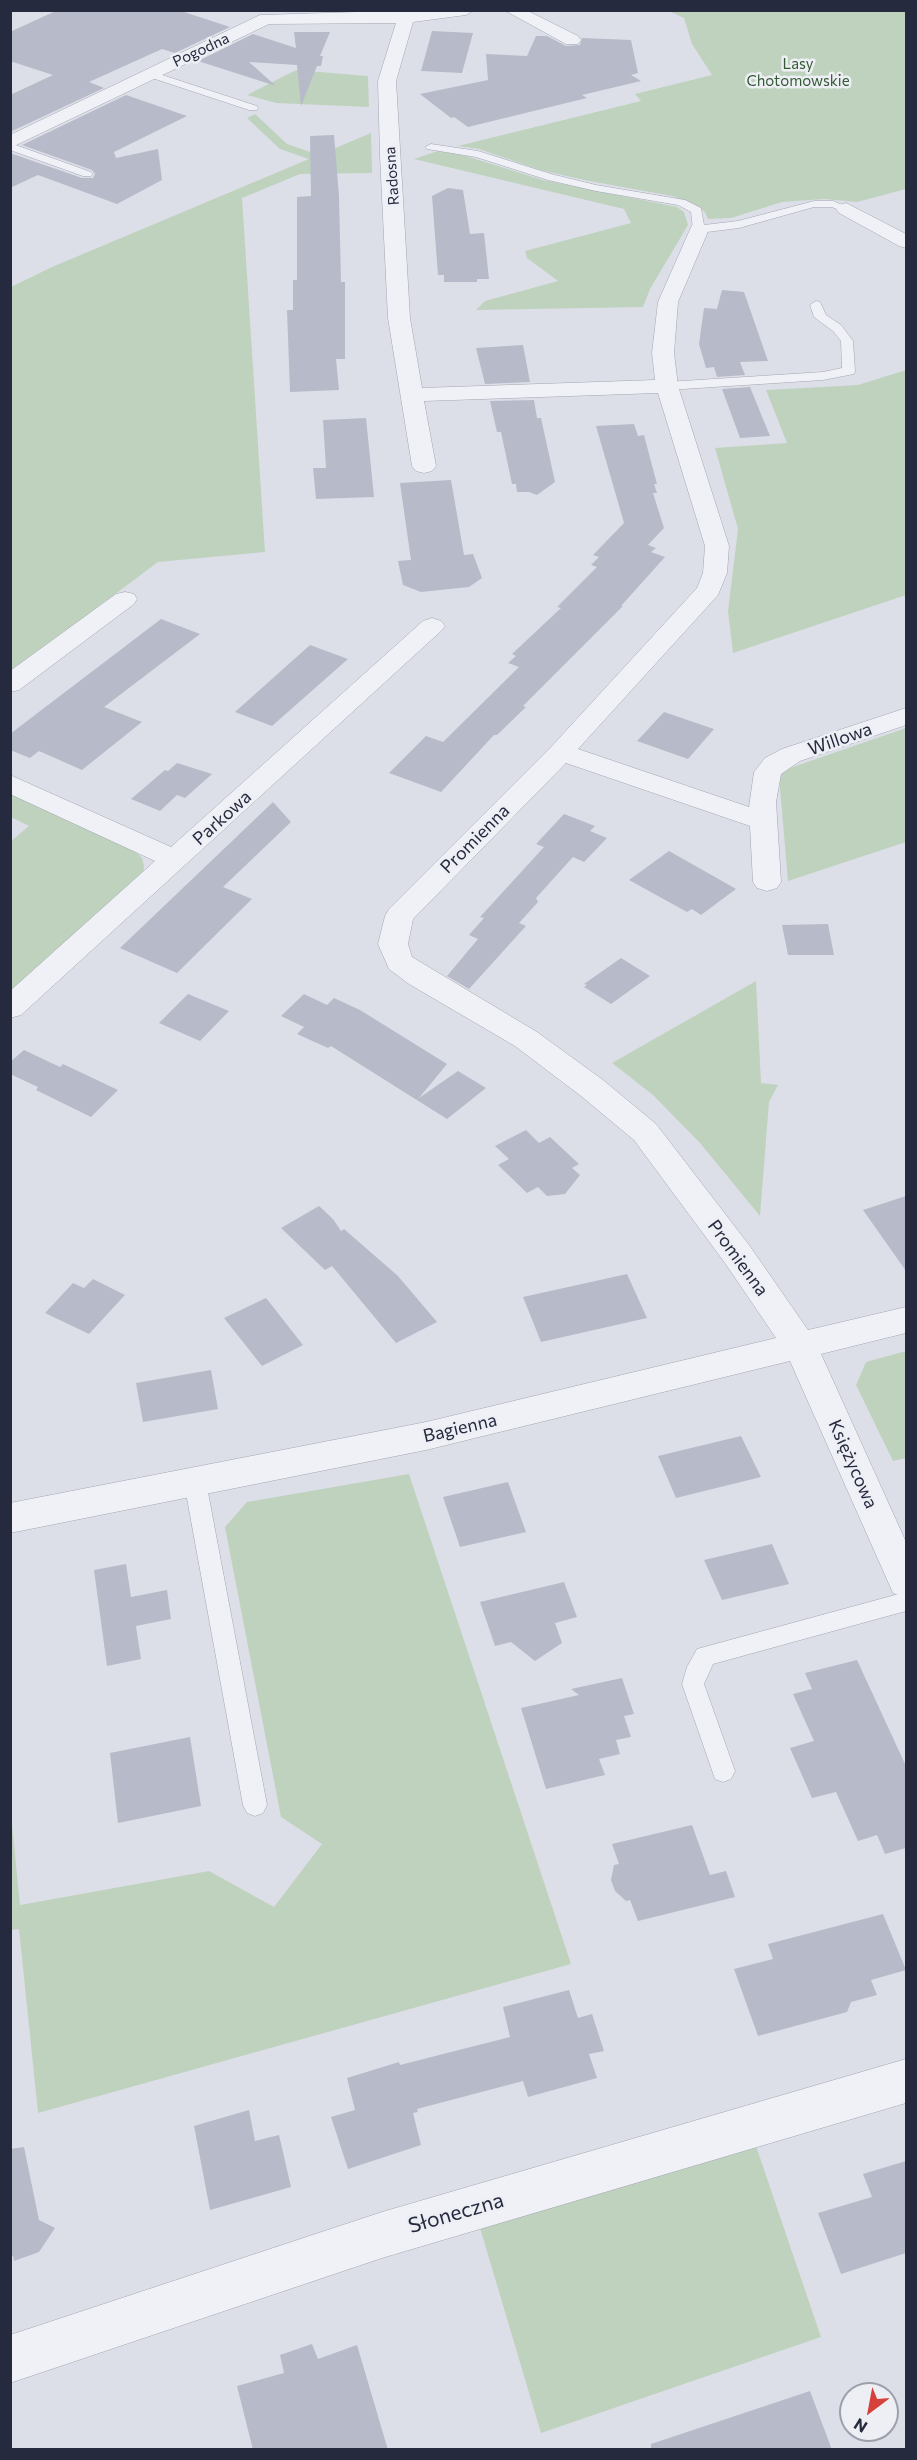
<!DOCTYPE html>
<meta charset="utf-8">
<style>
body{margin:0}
#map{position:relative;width:917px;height:2460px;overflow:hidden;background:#dddfe8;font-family:Commissioner,sans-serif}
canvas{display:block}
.frame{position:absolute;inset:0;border:12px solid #262a3f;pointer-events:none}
.north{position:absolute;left:839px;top:2382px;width:60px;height:60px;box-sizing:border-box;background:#edeff5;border:2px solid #9da0ac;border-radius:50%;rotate:212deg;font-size:16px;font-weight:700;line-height:24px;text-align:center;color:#262a3f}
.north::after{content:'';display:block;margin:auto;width:21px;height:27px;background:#d4423b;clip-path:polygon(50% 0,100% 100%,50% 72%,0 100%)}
</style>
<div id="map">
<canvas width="917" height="2460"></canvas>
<div class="frame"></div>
<div class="north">N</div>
</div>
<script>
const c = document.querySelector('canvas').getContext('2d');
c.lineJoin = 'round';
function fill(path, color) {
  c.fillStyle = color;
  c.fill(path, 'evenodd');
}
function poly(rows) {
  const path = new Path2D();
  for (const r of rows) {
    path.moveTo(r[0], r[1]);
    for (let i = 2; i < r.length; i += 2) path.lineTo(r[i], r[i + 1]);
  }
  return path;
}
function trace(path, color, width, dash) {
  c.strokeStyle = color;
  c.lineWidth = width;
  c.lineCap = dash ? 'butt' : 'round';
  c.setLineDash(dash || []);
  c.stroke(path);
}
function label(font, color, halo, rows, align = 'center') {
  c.font = font + ' Commissioner,sans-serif';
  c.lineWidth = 5;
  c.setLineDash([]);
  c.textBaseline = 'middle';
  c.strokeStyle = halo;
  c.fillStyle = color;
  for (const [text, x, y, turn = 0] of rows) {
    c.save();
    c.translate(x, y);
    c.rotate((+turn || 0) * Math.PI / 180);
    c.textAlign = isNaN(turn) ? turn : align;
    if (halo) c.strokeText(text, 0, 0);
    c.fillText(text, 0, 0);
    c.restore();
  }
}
fill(poly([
 [669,11,906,11,906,189,857,202,824,199,782,202,731,218,708,219,705,212,694,204,672,196,589,181,540,170,479,149,458,146,641,101,635,94,712,75,692,44,684,18],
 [296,70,368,76,369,107,276,103,247,95],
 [255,114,287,144,319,155,371,133,372,173,300,174,242,198,265,552,158,562,11,672,11,287,52,267,309,159,280,149,247,118],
 [438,151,466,156,543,180,677,207,684,212,688,225,650,289,643,307,476,310,485,301,558,281,527,258,525,251,631,223,624,209,414,159],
 [906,370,906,595,733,653,728,611,738,529,715,448,787,443,766,390,858,385],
 [906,728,906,842,788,881,779,777,787,769],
 [11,792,136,852,142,858,144,866,143,877,11,991,11,841,29,826,11,817],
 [756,981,761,1083,778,1085,769,1102,760,1216,700,1143,653,1095,612,1063],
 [906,1351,906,1458,893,1461,856,1385,866,1362],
 [409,1474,571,1964,38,2113,19,1929,11,1930,11,1814,20,1905,209,1871,274,1907,322,1844,281,1817,225,1527,247,1502],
 [756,2146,821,2337,541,2433,480,2228]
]), '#bfd2be');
fill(poly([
 [58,10,178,10,230,27,175,53,162,49,89,82,104,88,10,132,10,95,53,75,10,61,12,31],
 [432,31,473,33,462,73,421,71],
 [294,32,330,32,320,56,323,56,321,66,317,66,301,106,297,65,249,62,276,86,198,61,253,34,296,48],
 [536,36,547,36,566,46,580,45,582,38,631,40,638,73,631,75,641,81,582,95,587,98,468,127,454,117,451,118,420,94,488,80,486,54,527,56],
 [126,95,187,116,114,152,116,158,158,149,162,180,117,204,38,175,10,188,10,153,82,178,93,178,95,174,92,170,22,145],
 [334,135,339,196,341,282,345,282,345,359,336,359,339,390,290,392,287,310,293,310,293,280,297,280,297,197,311,196,310,136],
 [448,188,463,190,470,234,484,233,489,279,477,279,477,282,444,282,444,275,438,275,432,196],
 [722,290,744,292,768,361,740,362,745,375,717,377,714,367,706,368,699,344,704,308,717,309],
 [523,345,530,382,485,384,476,348],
 [750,387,770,436,740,438,722,389],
 [534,400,537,418,541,418,555,482,537,495,529,492,517,492,516,484,512,484,501,432,497,432,490,401],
 [366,418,374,497,316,499,313,468,326,468,323,420],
 [634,424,638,436,644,435,657,484,654,484,657,493,653,493,664,528,648,545,656,548,651,552,665,557,621,606,623,606,523,706,526,707,497,735,494,735,441,792,389,773,426,736,443,742,519,667,508,663,516,656,512,654,561,608,557,607,597,567,591,565,599,557,593,555,624,523,596,426],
 [451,480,464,555,473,554,482,578,469,587,421,592,403,585,398,561,411,560,400,483],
 [161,619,200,634,104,707,142,722,82,770,39,751,30,758,10,750,10,734],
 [310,645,348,659,272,726,235,712],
 [664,712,714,729,688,759,637,741],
 [177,763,212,774,185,798,177,795,160,811,131,799,165,770,168,771],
 [273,802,291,822,223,887,252,899,177,973,120,948],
 [564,814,595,826,590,831,607,838,584,862,573,857,536,898,538,902,519,923,526,926,469,989,447,976,478,939,469,935,484,918,480,917,544,847,536,844],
 [669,851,715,877,736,889,701,915,692,909,687,912,629,880],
 [828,924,834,955,788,955,782,925],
 [621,958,650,976,611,1004,584,987,587,985,584,984],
 [188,994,229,1011,200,1041,159,1023],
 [304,994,327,1005,334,998,360,1010,447,1064,419,1098,458,1071,486,1088,447,1119,331,1046,328,1048,297,1034,304,1027,281,1016],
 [24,1050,60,1067,63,1064,118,1090,91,1117,36,1090,38,1087,10,1074,10,1062],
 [526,1130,539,1143,550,1137,579,1164,572,1168,580,1175,565,1194,547,1196,538,1187,527,1193,498,1165,509,1159,495,1146],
 [906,1196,906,1271,863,1210],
 [319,1206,333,1219,341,1231,344,1229,398,1276,437,1322,396,1343,332,1266,325,1270,281,1228],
 [627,1274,647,1318,541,1342,523,1297],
 [93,1279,125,1295,89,1334,45,1313,73,1283,84,1288],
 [266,1298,303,1345,262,1366,224,1318],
 [211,1370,218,1409,143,1422,136,1383],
 [741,1436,761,1477,676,1498,658,1456],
 [508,1482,526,1532,460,1547,443,1497],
 [772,1544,789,1584,722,1600,704,1560],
 [126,1564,131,1597,167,1590,171,1619,136,1626,141,1659,107,1666,94,1570],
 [564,1582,577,1617,555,1623,562,1643,535,1661,511,1642,495,1646,480,1602],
 [857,1660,906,1766,906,1848,885,1854,877,1835,858,1841,836,1792,812,1798,790,1748,814,1741,793,1694,812,1689,805,1673],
 [622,1678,634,1714,624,1716,631,1737,616,1740,620,1754,599,1759,605,1775,546,1789,521,1708,579,1695,571,1689],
 [190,1737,201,1806,118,1823,110,1753],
 [692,1825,710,1875,726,1871,735,1897,638,1921,630,1900,626,1901,615,1891,611,1880,614,1865,619,1864,612,1844],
 [883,1914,906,1970,871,1980,877,1995,851,2002,847,2012,758,2036,734,1969,773,1959,768,1944],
 [569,1990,578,2018,592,2014,604,2051,589,2054,597,2078,528,2097,523,2081,417,2109,418,2112,413,2113,421,2145,348,2169,331,2117,355,2110,347,2078,399,2062,400,2065,510,2037,503,2007],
 [249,2110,255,2141,279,2135,291,2187,210,2210,194,2126],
 [24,2147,39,2220,55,2228,39,2252,14,2261,13,2256,10,2257,10,2149],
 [906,2161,906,2253,841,2274,818,2213,872,2197,863,2174],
 [312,2344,318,2359,357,2345,388,2450,253,2450,237,2386,284,2373,280,2355],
 [810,2391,832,2450,651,2450,651,2444]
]), '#b7bac8');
const service = poly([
 [150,71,257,106,258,108,257,110,249,110,146,76,145,74,150,71],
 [10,143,91,172,93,174,91,176,83,176,10,150,10,143],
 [431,144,478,151,551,174,596,185,685,200,701,208,704,225,738,221,814,201,833,201,852,209,846,213,832,207,814,207,739,228,699,233,693,229,691,212,678,205,596,191,548,180,476,157,427,149,425,147,431,144],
 [816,301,820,302,826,315,841,325,853,341,855,371,854,374,823,380,667,390,660,386,667,382,823,372,842,368,841,341,833,331,814,317,810,305,816,301],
 [195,1473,203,1476,206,1482,267,1805,263,1813,255,1816,247,1813,243,1805,184,1482,187,1476,195,1473],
 [906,1592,906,1611,713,1664,704,1684,735,1771,731,1779,723,1782,715,1779,682,1684,687,1667,697,1649,906,1592]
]);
const minor = poly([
 [423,10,474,10,466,15,413,22,396,81,410,318,422,388,655,380,652,353,658,302,692,225,699,223,706,225,709,229,678,302,674,353,678,386,729,546,727,573,718,595,578,749,749,807,754,772,765,758,782,749,906,708,906,725,800,761,781,774,776,802,781,882,777,888,767,891,757,888,753,882,750,826,566,763,413,919,408,944,412,957,537,1032,603,1080,656,1124,749,1245,808,1330,906,1307,906,1333,821,1354,906,1542,906,1598,893,1593,790,1361,426,1450,10,1533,10,1503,426,1422,776,1338,725,1263,634,1140,581,1096,515,1046,409,984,389,969,378,944,385,916,389,909,552,746,697,588,703,573,705,546,658,393,424,401,436,466,432,471,424,473,416,471,412,466,388,318,380,156,378,81,396,23,269,24,10,148,10,135,260,15,423,10],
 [504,10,526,10,578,36,581,40,578,44,566,44,504,10],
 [846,203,906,234,906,248,899,246,839,213,836,209,839,205,846,203],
 [125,592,134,594,137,599,134,604,19,690,10,692,10,671,116,594,125,592],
 [432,618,441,621,445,626,441,631,21,1015,10,1018,10,991,155,861,10,794,10,775,171,847,423,621,432,618],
 [906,2059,906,2103,382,2258,10,2383,10,2335,382,2212,906,2059]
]);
trace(service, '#a2a5b2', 1);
trace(minor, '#a2a5b2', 1);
fill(service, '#f0f1f6');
fill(minor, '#f0f1f6');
label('15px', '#262a3f', '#edeff5', [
 ["Pogodna",201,50,-25],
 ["Radosna",392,176,-94]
]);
label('15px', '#335b33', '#edeff5', [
 ["Lasy",798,64],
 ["Chotomowskie",798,81]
]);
label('18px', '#262a3f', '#edeff5', [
 ["Willowa",840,739,-19],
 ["Parkowa",222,818,-42],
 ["Promienna",475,839,-45],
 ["Promienna",738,1258,54],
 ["Bagienna",460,1428,-13],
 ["Księżycowa",853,1464,66]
]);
label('21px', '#262a3f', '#edeff5', [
 ["Słoneczna",456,2213,-16]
]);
</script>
